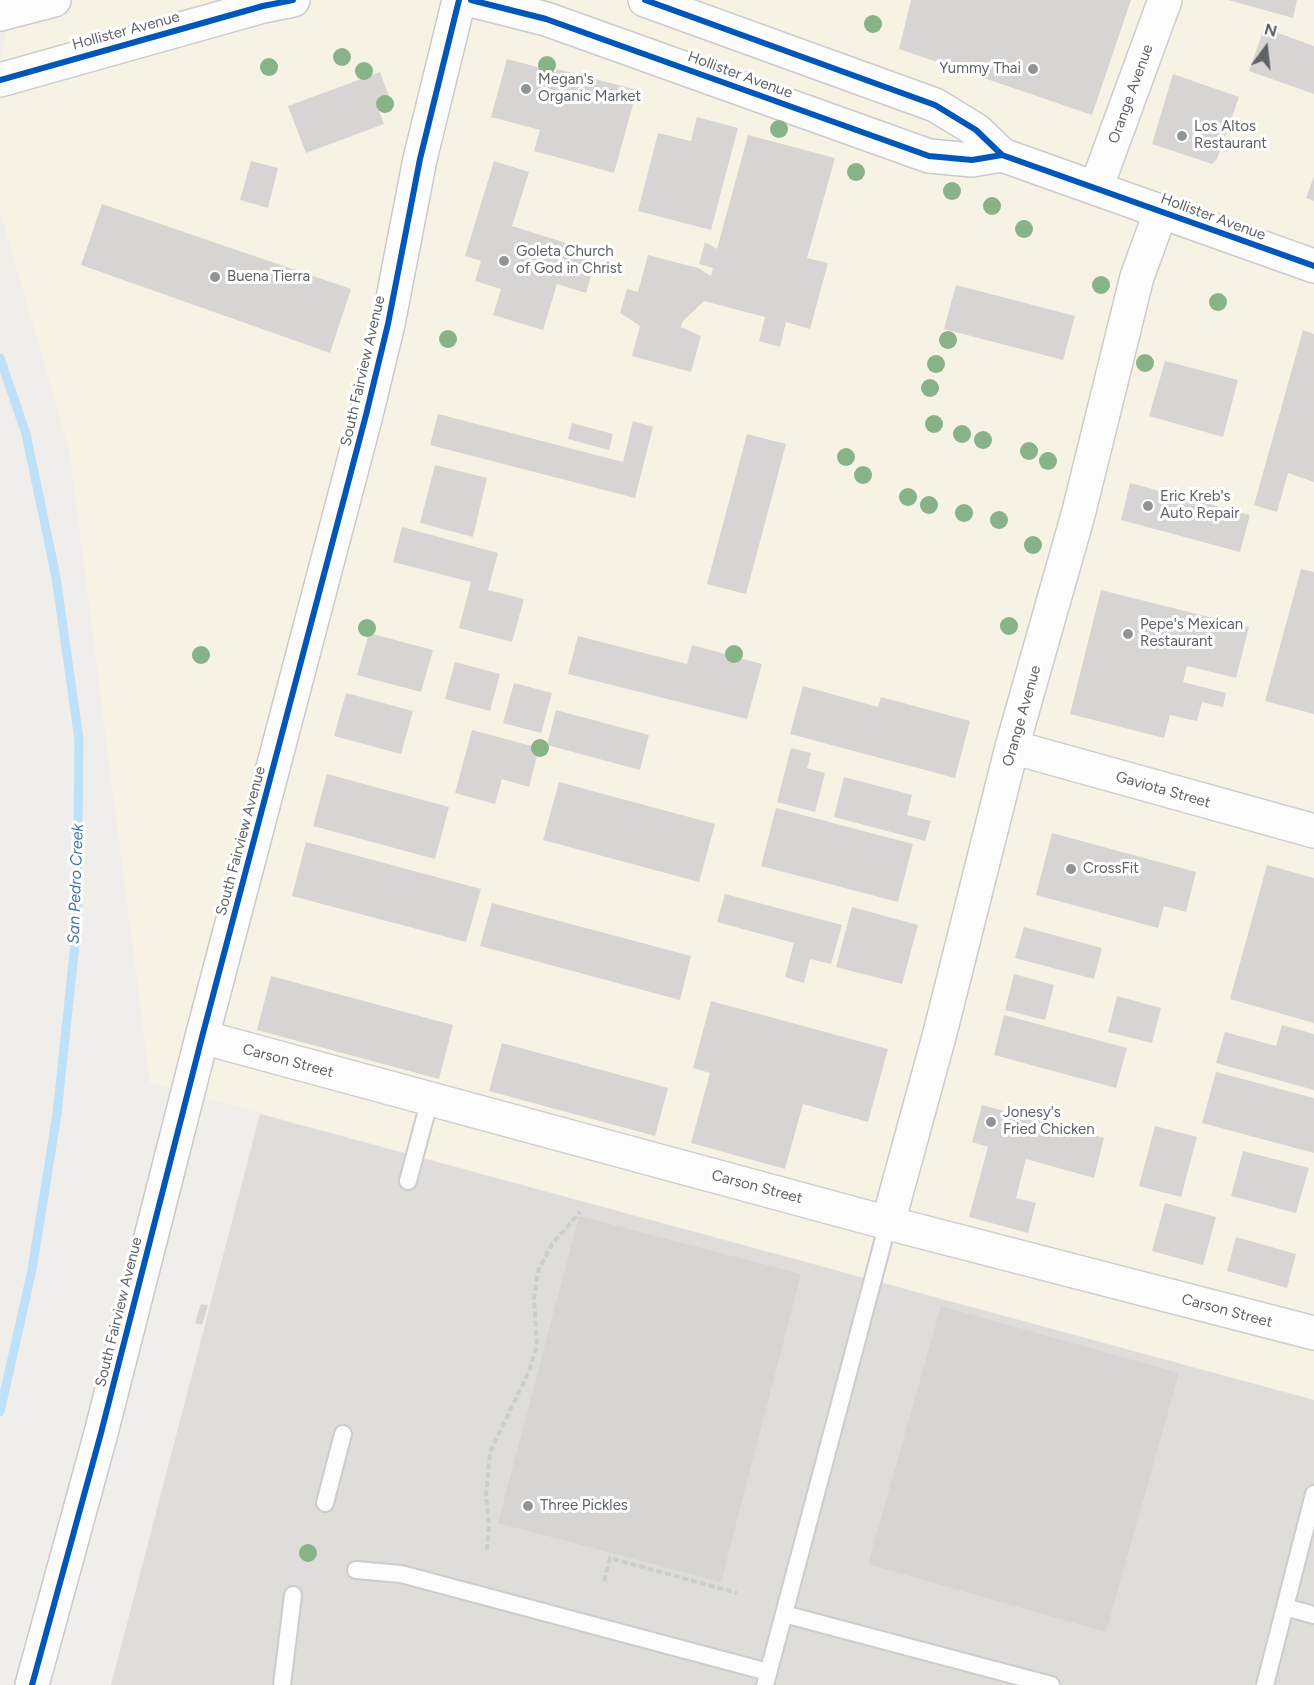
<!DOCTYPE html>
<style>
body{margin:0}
#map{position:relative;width:1314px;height:1685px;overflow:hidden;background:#efeeea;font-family:Figtree,sans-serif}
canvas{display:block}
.north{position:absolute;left:1236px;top:18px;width:60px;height:60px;-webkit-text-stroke:4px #fff;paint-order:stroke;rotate:15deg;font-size:16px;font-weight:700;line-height:24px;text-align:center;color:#5f6368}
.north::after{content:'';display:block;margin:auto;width:21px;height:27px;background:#5f6368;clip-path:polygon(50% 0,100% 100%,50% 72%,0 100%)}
</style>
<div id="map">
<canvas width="1314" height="1685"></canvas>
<div class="north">N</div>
</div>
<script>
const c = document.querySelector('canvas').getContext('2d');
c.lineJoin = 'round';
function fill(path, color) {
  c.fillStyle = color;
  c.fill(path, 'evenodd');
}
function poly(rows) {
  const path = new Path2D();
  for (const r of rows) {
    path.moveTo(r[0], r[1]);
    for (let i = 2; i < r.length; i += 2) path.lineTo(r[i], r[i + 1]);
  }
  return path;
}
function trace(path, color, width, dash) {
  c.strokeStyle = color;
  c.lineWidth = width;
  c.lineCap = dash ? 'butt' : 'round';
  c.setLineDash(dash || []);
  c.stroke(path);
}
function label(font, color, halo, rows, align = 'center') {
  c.font = font + ' Figtree,sans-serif';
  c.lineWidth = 6;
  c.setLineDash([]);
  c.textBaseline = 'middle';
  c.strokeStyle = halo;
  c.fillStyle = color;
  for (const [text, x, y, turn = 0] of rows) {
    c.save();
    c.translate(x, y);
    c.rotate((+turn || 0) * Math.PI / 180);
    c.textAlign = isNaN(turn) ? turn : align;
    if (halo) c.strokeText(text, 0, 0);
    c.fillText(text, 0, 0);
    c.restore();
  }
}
fill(poly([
 [12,0,1314,0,1314,1400,150,1083,69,449,0,211,0,62]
]), '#f7f3e4');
fill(poly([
 [260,1114,1314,1400,1314,1685,111,1685]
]), '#dfddda');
trace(poly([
 [0,358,26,434,56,577,79,740,77,925,57,1114,32,1270,0,1412]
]), '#bfe0f9', 9);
fill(poly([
 [911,0,1131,0,1092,115,899,49],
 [1228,0,1297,0,1293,18],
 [1264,28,1314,46,1314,94,1249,71],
 [507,59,556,72,557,69,637,90,614,173,534,151,540,130,491,117],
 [380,72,390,99,376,104,384,124,306,153,288,106],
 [1173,74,1239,97,1217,159,1212,164,1152,144],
 [697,117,738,128,711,230,638,211,658,133,691,141],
 [748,135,835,158,807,258,828,263,810,329,786,322,780,347,759,341,765,317,704,301,683,321,681,327,701,336,691,372,632,356,640,326,620,313,627,289,638,292,648,255,698,268,711,276,713,268,699,264,705,242,717,249],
 [251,161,278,168,268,208,240,200],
 [494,161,529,172,512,226,598,253,586,293,557,284,543,330,493,315,501,289,475,281,481,261,465,256],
 [1314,176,1314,201,1306,198],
 [102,204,351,289,330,353,81,265],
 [956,285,1075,316,1063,360,944,329],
 [1303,330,1314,334,1314,482,1288,473,1277,512,1254,505],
 [1165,361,1238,380,1223,437,1149,416],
 [438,414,623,462,633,421,653,427,635,498,430,445],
 [572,423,613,434,609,450,568,439],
 [747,434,786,444,746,594,707,584],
 [435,465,487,478,473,537,420,523],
 [1130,483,1250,515,1240,552,1121,520],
 [402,527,498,553,488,590,524,599,512,642,459,628,471,582,393,562],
 [1301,569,1314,572,1314,714,1265,701],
 [1101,590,1249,627,1236,678,1187,666,1183,682,1226,693,1223,707,1202,702,1197,721,1170,715,1164,738,1070,714],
 [369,633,433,650,421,692,357,675],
 [578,636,687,664,692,645,762,664,747,719,568,674],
 [455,662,500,674,490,711,445,699],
 [514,683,552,693,541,733,503,723],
 [803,686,878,707,881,697,970,721,955,778,790,734],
 [346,693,413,711,401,754,334,736],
 [556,710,649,735,640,770,547,745],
 [472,730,539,748,529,787,502,779,495,804,455,793],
 [791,748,811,753,807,768,825,773,815,812,777,802],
 [327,774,449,807,435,859,313,826],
 [844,777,912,795,907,815,931,821,925,841,834,817],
 [559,782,715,824,699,882,543,840],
 [776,808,913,844,898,902,761,866],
 [1052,833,1196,872,1186,912,1164,906,1158,928,1036,895],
 [306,842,481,889,466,942,292,896],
 [1267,865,1314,878,1314,1023,1230,999],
 [725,894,842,925,831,964,810,959,804,983,785,977,794,943,717,922],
 [492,903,691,956,680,1000,480,946],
 [852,907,918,925,902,984,836,967],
 [1024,927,1102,948,1094,979,1015,958],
 [1014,974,1054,985,1045,1020,1005,1010],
 [271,976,453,1025,439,1079,257,1030],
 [1117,996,1161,1008,1152,1043,1108,1032],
 [711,1001,888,1049,868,1122,803,1104,785,1169,691,1143,710,1073,693,1068],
 [1004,1015,1127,1048,1116,1088,994,1055],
 [1282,1025,1314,1034,1314,1090,1216,1063,1225,1032,1276,1046],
 [502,1043,668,1088,655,1136,489,1091],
 [1216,1072,1314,1098,1314,1153,1202,1123],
 [982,1105,1104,1138,1094,1178,1026,1159,1016,1198,1036,1203,1028,1233,969,1217,988,1147,972,1142],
 [1155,1126,1197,1137,1181,1197,1139,1186],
 [1243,1151,1309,1168,1296,1213,1231,1196],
 [1165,1203,1216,1217,1203,1265,1152,1251],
 [579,1216,801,1274,721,1582,498,1523],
 [1236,1237,1296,1254,1287,1288,1227,1271],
 [201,1304,208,1305,202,1325,195,1323],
 [941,1306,1179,1373,1106,1632,868,1564]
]), '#d6d5d3');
const lane = poly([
 [408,1181,430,1099],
 [325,1503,343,1434],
 [356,1570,401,1574,768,1672],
 [1285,1607,1314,1494],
 [784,1614,1051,1685],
 [282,1685,293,1595],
 [765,1685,888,1223],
 [1265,1685,1285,1607,1314,1615]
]);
const street = poly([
 [1096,188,1165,0],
 [1012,747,1314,831],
 [202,1037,888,1223,1314,1333],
 [888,1223,940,1033,1012,747,1078,515,1137,277,1161,211]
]);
const secondary = poly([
 [471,0,546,19,929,156,972,160,1002,155],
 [645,0,935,105,976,130,1002,155,1314,266],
 [0,14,54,0],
 [0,80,263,6,293,0],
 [32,1685,101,1433,202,1037,366,415,388,324,420,159,459,0]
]);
trace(lane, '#cbcccc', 20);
trace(street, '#cbcccc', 36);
trace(secondary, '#cacacb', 36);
trace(poly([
 [487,1550,489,1525,486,1496,490,1452,529,1371,537,1345,534,1298,538,1271,552,1244,580,1212],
 [604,1581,610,1558,737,1593]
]), '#cacfcc', 4, [6, 3]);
trace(lane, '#fdfcfc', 16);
trace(street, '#fdfcfc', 33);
trace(secondary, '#fdfcfc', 33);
trace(poly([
 [471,0,546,19,929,156,972,160,1002,155],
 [645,0,935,105,976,130,1002,155,1314,266],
 [0,80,263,6,293,0],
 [32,1685,101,1433,202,1037,366,415,388,324,420,159,459,0]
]), '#0057b8', 6);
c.fillStyle = '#88b388';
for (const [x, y] of [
 [873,24],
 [342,57],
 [547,65],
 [269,67],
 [364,71],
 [385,104],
 [779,129],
 [856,172],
 [952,191],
 [992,206],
 [1024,229],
 [1101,285],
 [1218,302],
 [448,339],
 [948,340],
 [1145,363],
 [936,364],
 [930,388],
 [934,424],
 [962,434],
 [983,440],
 [1029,451],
 [846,457],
 [1048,461],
 [863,475],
 [908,497],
 [929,505],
 [964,513],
 [999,520],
 [1033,545],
 [1009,626],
 [367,628],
 [734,654],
 [201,655],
 [540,748],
 [308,1553]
]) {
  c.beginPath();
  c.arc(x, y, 9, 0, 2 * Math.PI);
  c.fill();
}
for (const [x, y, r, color] of [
 [1033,69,6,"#919496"],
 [526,89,6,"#919496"],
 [1182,136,6,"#919496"],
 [504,261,6,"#919496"],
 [215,277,6,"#919496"],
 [1148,506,6,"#919496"],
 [1128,634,6,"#919496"],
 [1071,869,6,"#919496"],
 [991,1122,6,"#919496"],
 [528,1506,6,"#919496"]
]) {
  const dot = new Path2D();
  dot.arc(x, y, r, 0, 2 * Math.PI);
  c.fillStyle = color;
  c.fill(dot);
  trace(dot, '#fff', 2);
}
label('15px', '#5f6368', '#fff', [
 ["Hollister Avenue",126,31,-15],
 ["Hollister Avenue",740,75,20],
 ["Orange Avenue",1131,94,-70],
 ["Hollister Avenue",1213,217,20],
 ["South Fairview Avenue",363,371,-77],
 ["Orange Avenue",1022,716,-74],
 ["Gaviota Street",1163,790,16],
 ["South Fairview Avenue",241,841,-75],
 ["Carson Street",288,1061,15],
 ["Carson Street",757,1187,15],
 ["Carson Street",1227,1311,15],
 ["South Fairview Avenue",119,1312,-76]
]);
label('15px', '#5f6368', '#fff', [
 ["Yummy Thai",1021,69,"right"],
 ["Megan's",538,80],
 ["Organic Market",538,97],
 ["Los Altos",1194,127],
 ["Restaurant",1194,144],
 ["Goleta Church",516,252],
 ["of God in Christ",516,269],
 ["Buena Tierra",227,277],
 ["Eric Kreb's",1160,497],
 ["Auto Repair",1160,514],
 ["Pepe's Mexican",1140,625],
 ["Restaurant",1140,642],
 ["CrossFit",1083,869],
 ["Jonesy's",1003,1113],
 ["Fried Chicken",1003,1130],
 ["Three Pickles",540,1506]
], 'left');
label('italic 16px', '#4174aa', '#fff', [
 ["San Pedro Creek",76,884,-88]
]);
</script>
